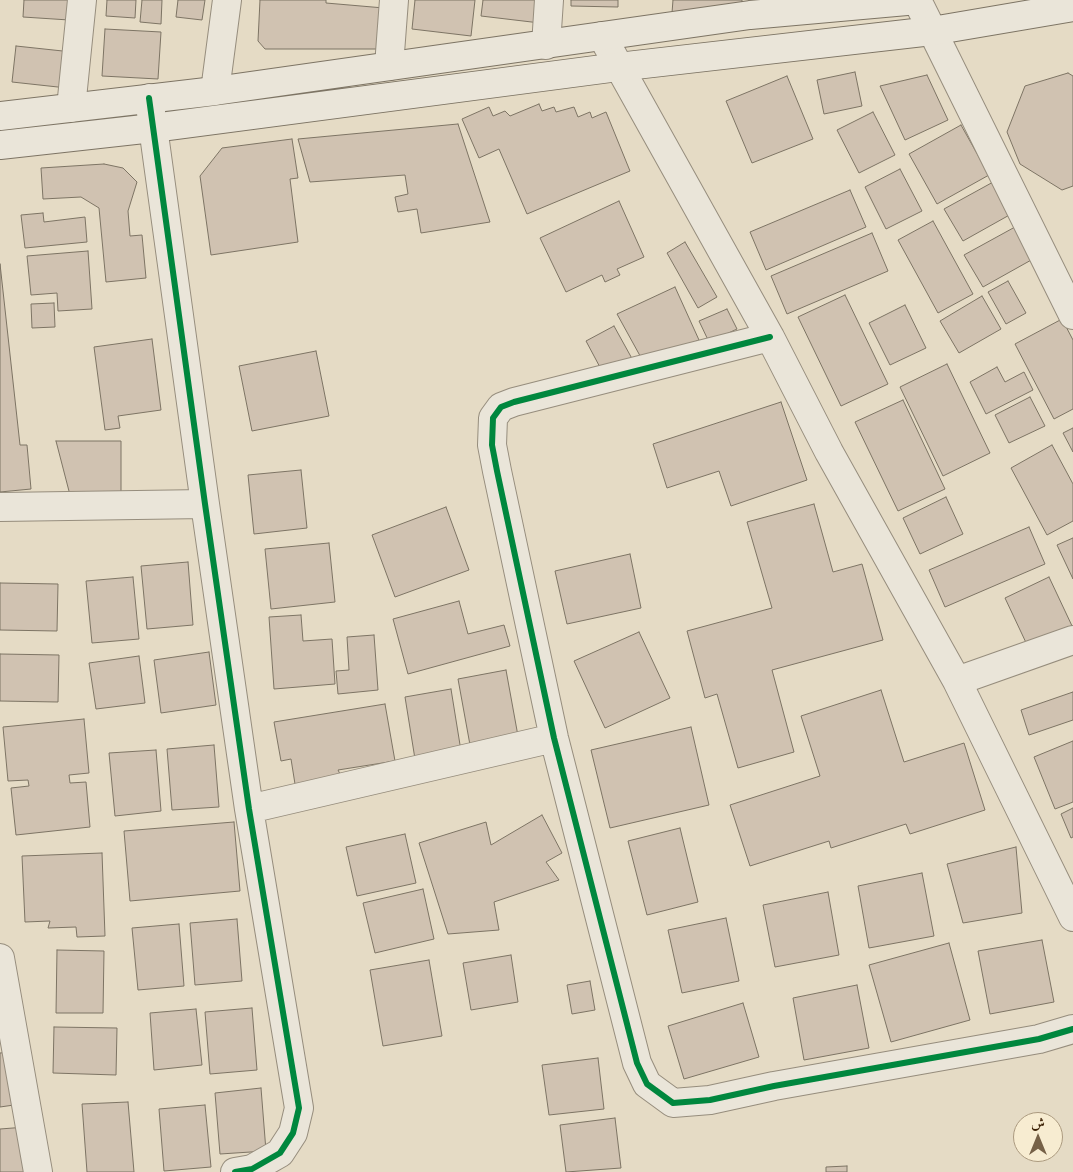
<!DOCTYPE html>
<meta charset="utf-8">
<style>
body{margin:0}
#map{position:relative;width:1073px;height:1172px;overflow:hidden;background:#e5dbc5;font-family:"Gentium Book Plus",Amiri,serif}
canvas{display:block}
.north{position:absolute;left:1013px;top:1112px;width:50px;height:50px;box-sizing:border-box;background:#f7ecd1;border:1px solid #ab9a7f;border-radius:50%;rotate:0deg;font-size:14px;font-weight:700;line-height:20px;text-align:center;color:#3a1f03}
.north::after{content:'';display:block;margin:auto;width:18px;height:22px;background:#766147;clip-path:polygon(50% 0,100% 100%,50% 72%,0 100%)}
</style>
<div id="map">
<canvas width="1073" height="1172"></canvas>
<div class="north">ش</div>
</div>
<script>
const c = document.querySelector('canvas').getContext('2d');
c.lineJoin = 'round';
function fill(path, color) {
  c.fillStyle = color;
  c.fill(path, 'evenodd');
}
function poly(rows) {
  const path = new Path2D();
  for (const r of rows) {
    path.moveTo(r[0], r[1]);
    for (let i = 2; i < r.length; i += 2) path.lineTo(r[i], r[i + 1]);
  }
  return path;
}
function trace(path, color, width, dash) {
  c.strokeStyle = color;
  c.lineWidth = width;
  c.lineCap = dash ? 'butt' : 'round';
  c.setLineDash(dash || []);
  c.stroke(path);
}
const building = poly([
 [24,0,70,0,69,20,23,17,24,0],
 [107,0,136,0,135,18,106,16,107,0],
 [142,0,162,0,161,24,140,22,142,0],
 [178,0,205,0,202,20,176,17,178,0],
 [260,0,326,0,326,3,384,8,383,49,265,49,258,41,260,0],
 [415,0,475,0,471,36,412,29,415,0],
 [483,0,542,0,540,23,481,16,483,0],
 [571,0,618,0,618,7,571,6,571,0],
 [673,0,742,0,742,7,672,13,673,0],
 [105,29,161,32,158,79,102,76,105,29],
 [16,46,72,52,67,88,12,82,16,46],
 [855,72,862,106,824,114,817,80,855,72],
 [1068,73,1073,76,1073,186,1062,190,1020,164,1007,132,1025,86,1068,73],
 [927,75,948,120,905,140,880,86,927,75],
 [787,76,813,139,752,163,726,101,787,76],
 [539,104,542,111,554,107,556,112,574,107,578,117,590,112,592,118,606,112,630,171,527,214,499,149,479,158,462,119,489,107,493,116,505,111,510,116,539,104],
 [873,112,895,155,859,173,837,130,873,112],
 [458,124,490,222,421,233,417,209,398,212,395,197,408,194,405,175,310,182,298,139,458,124],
 [961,125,989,175,937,204,909,154,961,125],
 [292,139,298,178,290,179,298,242,211,255,200,176,222,148,292,139],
 [104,164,123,168,137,182,128,211,130,236,142,235,146,278,106,282,99,208,81,197,43,199,41,168,104,164],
 [900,169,922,211,886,229,865,187,900,169],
 [995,181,1013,213,963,241,944,209,995,181],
 [850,190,866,227,766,270,750,232,850,190],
 [619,201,644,257,617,269,620,275,605,282,602,275,566,292,540,238,619,201],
 [43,213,44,222,85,217,87,242,25,248,21,215,43,213],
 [933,221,973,294,938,313,898,240,933,221],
 [1015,227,1033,259,983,287,964,255,1015,227],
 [872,233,888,271,787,314,771,276,872,233],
 [685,242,717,297,698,308,667,253,685,242],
 [88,251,92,309,58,311,57,293,31,295,27,256,88,251],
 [0,264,20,445,27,445,31,489,0,492,0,264],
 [1008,281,1026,313,1006,324,988,292,1008,281],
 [675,287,699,340,644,363,617,314,675,287],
 [845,295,888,384,841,406,798,317,845,295],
 [982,296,1001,329,959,353,940,321,982,296],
 [54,303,55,327,32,328,31,304,54,303],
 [905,305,926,348,890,365,869,323,905,305],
 [727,309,737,329,709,342,699,321,727,309],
 [1062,319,1073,340,1073,409,1054,419,1015,344,1062,319],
 [614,326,635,364,602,371,586,341,614,326],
 [152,339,161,410,118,416,120,428,105,430,94,347,152,339],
 [316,351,329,416,252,431,239,366,316,351],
 [947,364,990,453,943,476,900,387,947,364],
 [997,367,1005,382,1024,372,1033,390,986,414,970,382,997,367],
 [1030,397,1045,426,1009,443,995,415,1030,397],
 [903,400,945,489,898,511,855,422,903,400],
 [781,402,807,480,731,506,719,471,667,488,653,444,781,402],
 [1073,428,1073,452,1063,433,1073,428],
 [56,441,121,441,121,495,70,495,56,441],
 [1052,445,1073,484,1073,521,1047,535,1011,468,1052,445],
 [301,470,307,528,254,534,248,475,301,470],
 [946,497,963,534,920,554,903,518,946,497],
 [814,504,833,572,862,564,883,640,772,670,794,752,738,768,717,694,705,698,687,631,772,608,747,522,814,504],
 [446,507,469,570,395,597,372,535,446,507],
 [1029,527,1045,564,945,607,929,570,1029,527],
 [1073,538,1073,579,1057,545,1073,538],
 [329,543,335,602,271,609,265,549,329,543],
 [630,554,641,608,567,624,555,571,630,554],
 [188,562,193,625,147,629,141,566,188,562],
 [133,577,139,639,92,643,86,581,133,577],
 [1049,577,1073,628,1029,649,1005,598,1049,577],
 [0,583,58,584,57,631,0,630,0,583],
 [459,601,468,634,504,625,510,646,408,674,393,619,459,601],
 [301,615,303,641,332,639,335,684,274,689,269,617,301,615],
 [639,632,670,698,605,728,574,661,639,632],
 [374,635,378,690,338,694,336,671,349,670,347,637,374,635],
 [209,652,216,705,161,713,154,660,209,652],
 [0,654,59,655,58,702,0,701,0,654],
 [139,656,145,703,96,709,89,663,139,656],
 [506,670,518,736,470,745,458,679,506,670],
 [451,689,461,751,415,759,405,697,451,689],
 [881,690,904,762,964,743,985,810,910,834,906,824,831,848,829,841,750,866,730,805,820,776,801,716,881,690],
 [1073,692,1073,720,1029,735,1021,710,1073,692],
 [385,704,395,761,338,770,341,776,295,784,291,759,281,761,274,722,385,704],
 [84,719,89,773,69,775,70,783,86,782,90,827,16,835,11,788,29,786,28,780,8,781,3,727,84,719],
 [691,727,709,805,610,828,591,750,691,727],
 [1073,741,1073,802,1055,809,1034,757,1073,741],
 [214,745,219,807,172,810,167,749,214,745],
 [156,750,161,811,115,816,109,753,156,750],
 [1073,808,1073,837,1071,838,1061,814,1073,808],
 [542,815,562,853,546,862,559,880,494,902,499,930,448,934,419,843,486,822,491,845,542,815],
 [234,822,240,891,130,901,124,831,234,822],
 [680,828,698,902,647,915,628,841,680,828],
 [405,834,416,883,357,896,346,847,405,834],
 [1016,847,1022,913,963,923,947,864,1016,847],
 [102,853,105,936,77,937,76,927,48,928,50,921,25,922,22,856,102,853],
 [922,873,934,936,869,948,858,886,922,873],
 [423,889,434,939,375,953,363,903,423,889],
 [828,892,839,955,775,967,763,905,828,892],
 [726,918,739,981,682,993,668,930,726,918],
 [237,919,242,981,195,985,190,923,237,919],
 [179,924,184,986,138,990,132,928,179,924],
 [1042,940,1054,1002,990,1014,978,951,1042,940],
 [949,943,970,1020,891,1042,869,965,949,943],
 [57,950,104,951,103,1013,56,1013,57,950],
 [511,955,518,1002,471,1010,463,963,511,955],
 [429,960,442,1036,383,1046,370,970,429,960],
 [590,981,595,1010,572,1014,567,985,590,981],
 [857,985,869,1048,804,1060,793,998,857,985],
 [743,1003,759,1057,684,1079,668,1026,743,1003],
 [252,1008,257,1070,210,1074,205,1012,252,1008],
 [196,1009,202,1065,154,1070,150,1013,196,1009],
 [54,1027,117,1028,116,1075,53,1073,54,1027],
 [10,1052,14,1105,0,1107,0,1053,10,1052],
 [598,1058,604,1109,549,1115,542,1065,598,1058],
 [261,1088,266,1151,220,1154,215,1093,261,1088],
 [128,1102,134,1172,87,1172,82,1104,128,1102],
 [205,1105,211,1167,164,1171,159,1109,205,1105],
 [615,1118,621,1168,566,1172,560,1125,615,1118],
 [26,1127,31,1172,0,1172,0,1129,26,1127],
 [847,1166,847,1172,826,1172,826,1167,847,1166]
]);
fill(building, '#d0c2b1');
trace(building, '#7d7464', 1);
const street = poly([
 [917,0,1073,315],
 [602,36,770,337,829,452,957,681,1073,917],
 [546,45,549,0],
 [389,66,394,0],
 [215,91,227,0],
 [149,98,205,504,249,809,299,1108,293,1133,280,1153,252,1169,235,1172],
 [71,108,82,0],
 [770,337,514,402,501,407,493,418,492,445,497,471,554,738,637,1063,647,1084,673,1103,710,1100,774,1086,1039,1039,1073,1029],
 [0,507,205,504],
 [957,681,1073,640],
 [249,809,554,738],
 [0,958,38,1172]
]);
const secondary = poly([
 [0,116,215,91,750,15,918,0],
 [0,145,153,128,618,67,932,31,1073,7]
]);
trace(street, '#968d7d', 30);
trace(secondary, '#7d7464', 30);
trace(street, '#eae5d9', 28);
trace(secondary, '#eae5d9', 28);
trace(poly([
 [149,98,205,504,249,809,299,1108,293,1133,280,1153,252,1169,235,1172],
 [770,337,514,402,501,407,493,418,492,445,497,471,554,738,637,1063,647,1084,673,1103,710,1100,774,1086,1039,1039,1073,1029]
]), '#00873e', 6);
</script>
